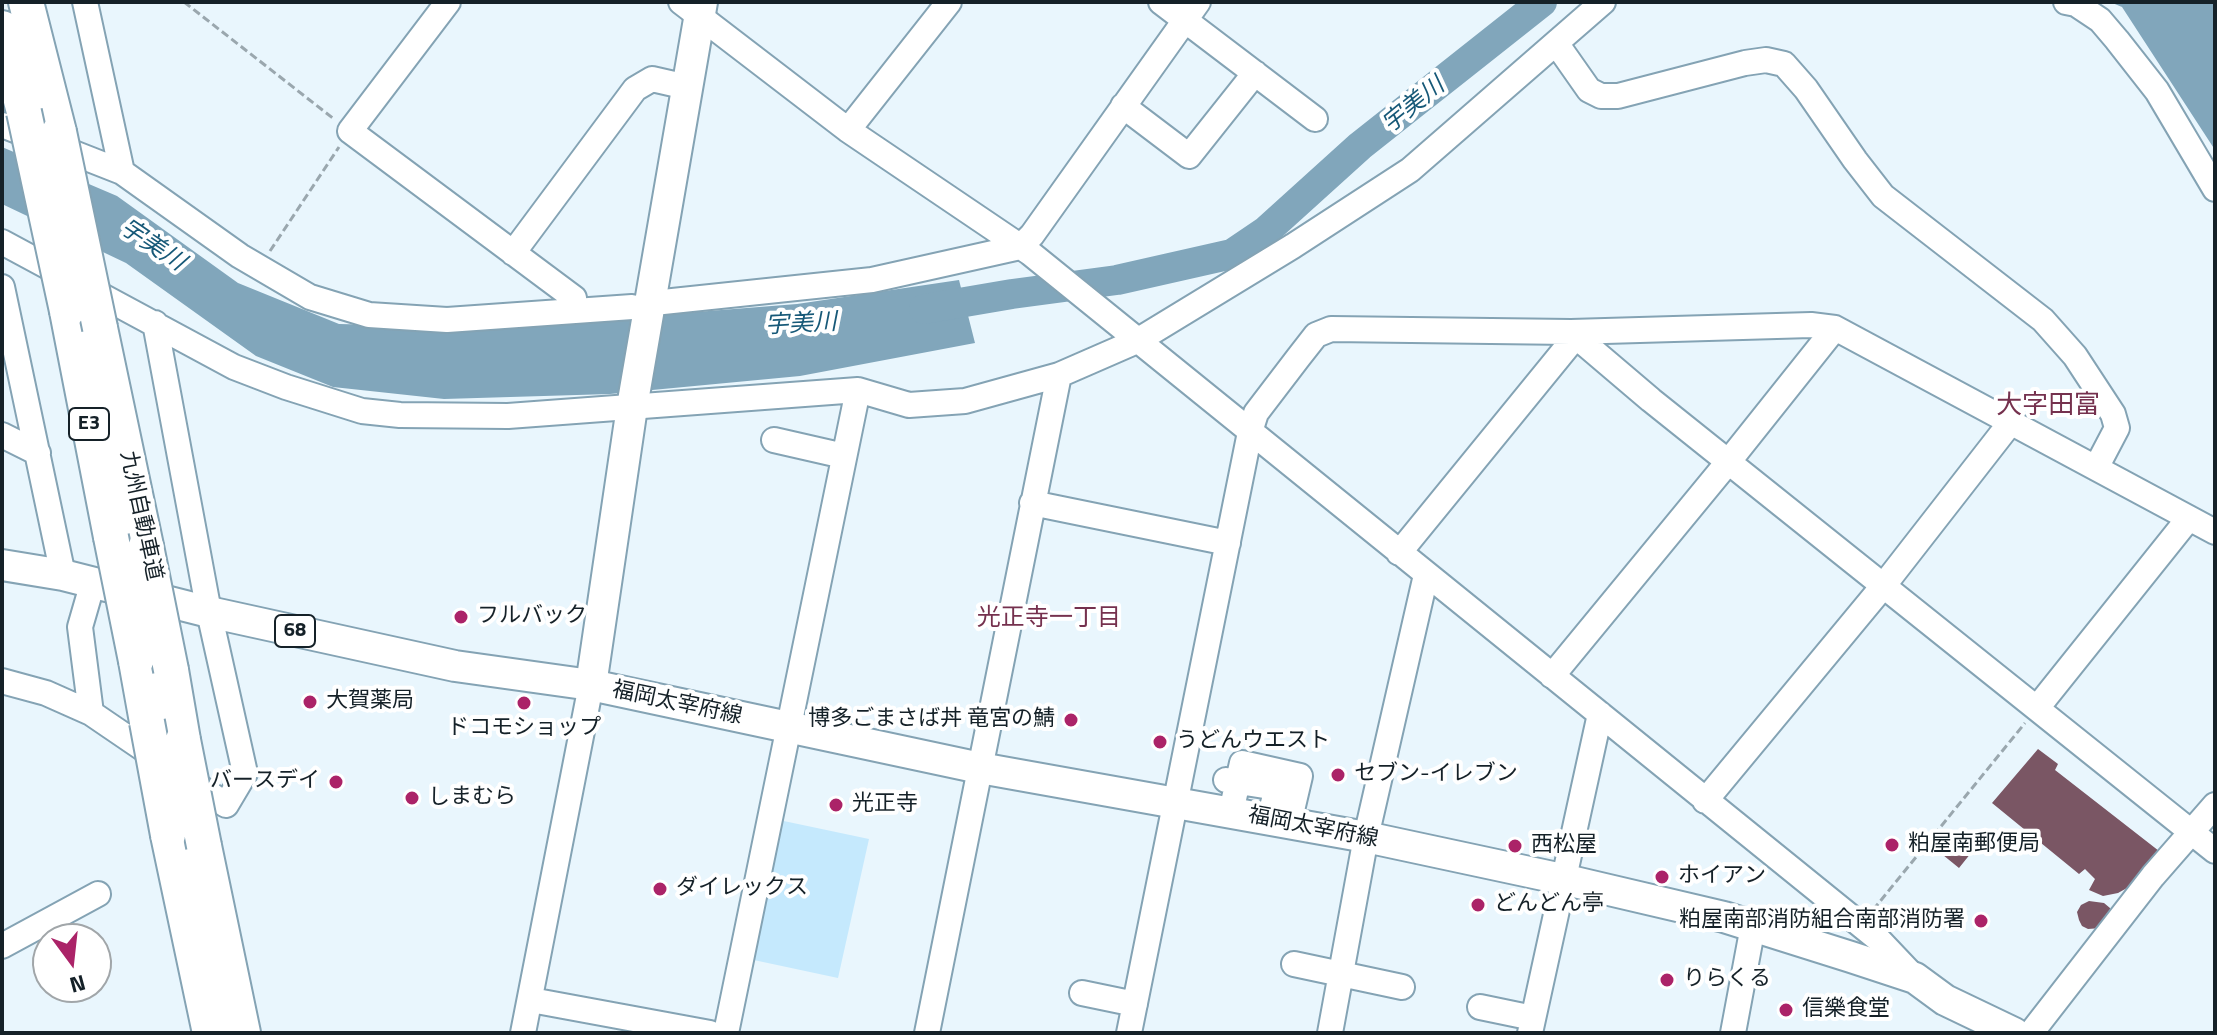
<!DOCTYPE html>
<meta charset="utf-8">
<style>
body{margin:0}
#map{position:relative;width:2217px;height:1035px;overflow:hidden;background:#e9f6fd;font-family:"Titillium Web",sans-serif}
canvas{display:block}
.frame{position:absolute;inset:0;border:4px solid #152128;pointer-events:none}
.north{position:absolute;left:32px;top:923px;width:80px;height:80px;box-sizing:border-box;background:#fff;border:2px solid #a1a6a9;border-radius:50%;rotate:165deg;font-size:22px;font-weight:700;line-height:32px;text-align:center;color:#152128}
.north::after{content:'';display:block;margin:auto;width:28px;height:36px;background:#ab2368;clip-path:polygon(50% 0,100% 100%,50% 72%,0 100%)}
</style>
<div id="map">
<canvas width="2217" height="1035"></canvas>
<div class="frame"></div>
<div class="north">N</div>
</div>
<script>
const c = document.querySelector('canvas').getContext('2d');
c.lineJoin = 'round';
function fill(path, color) {
  c.fillStyle = color;
  c.fill(path, 'evenodd');
}
function poly(rows) {
  const path = new Path2D();
  for (const r of rows) {
    path.moveTo(r[0], r[1]);
    for (let i = 2; i < r.length; i += 2) path.lineTo(r[i], r[i + 1]);
  }
  return path;
}
function trace(path, color, width, dash) {
  c.strokeStyle = color;
  c.lineWidth = width;
  c.lineCap = dash ? 'butt' : 'round';
  c.setLineDash(dash || []);
  c.stroke(path);
}
function label(font, color, halo, rows, align = 'center') {
  c.font = font + ' "Titillium Web","Noto Sans JP",sans-serif';
  c.lineWidth = 8;
  c.setLineDash([]);
  c.textBaseline = 'middle';
  c.strokeStyle = halo;
  c.fillStyle = color;
  for (const [text, x, y, turn = 0] of rows) {
    c.save();
    c.translate(x, y);
    c.rotate((+turn || 0) * Math.PI / 180);
    c.textAlign = isNaN(turn) ? turn : align;
    if (halo) c.strokeText(text, 0, 0);
    c.fillText(text, 0, 0);
    c.restore();
  }
}
fill(poly([
 [779,820,869,839,838,978,749,959]
]), '#c5e9fd');
fill(poly([
 [2110,2,2215,2,2215,150,2122,7],
 [2,147,117,196,238,283,339,324,469,327,595,320,797,304,959,280,975,343,800,376,610,394,444,399,333,387,256,356,126,263,2,204]
]), '#81a6bb');
trace(poly([
 [924,309,1012,294,1117,280,1232,254,1266,231,1360,146,1542,2]
]), '#81a6bb', 30);
fill(poly([
 [2038,749,2058,764,2055,770,2159,851,2136,883,2118,893,2103,896,2089,890,2095,879,2085,869,2079,874,1992,803],
 [1954,841,1971,853,1959,868,1943,855],
 [2089,901,2104,903,2110,908,2111,916,2101,928,2088,929,2082,926,2079,920,2077,912,2081,905]
]), '#7a5664');
const minor = poly([
 [85,2,122,172],
 [448,2,350,131,574,298],
 [681,2,848,130,1030,253,1878,939,1915,978],
 [1161,2,1315,119],
 [2066,2,2076,4,2100,20,2117,40,2157,91,2215,189],
 [1556,43,1589,90,1601,96,1618,96,1745,63,1766,60,1784,64,1806,89,1855,160,1883,196,2043,320,2075,356,2113,414,2117,428,2096,468],
 [1123,106,1189,156,1255,73],
 [2,125,122,172,240,256,310,297,369,315,447,320,632,307],
 [848,130,949,2],
 [2,242,234,367,286,387,362,411,400,415,508,416,858,390,909,405,965,401,1059,375,1137,341,1293,246,1410,170,1603,2],
 [513,253,635,89,652,79,687,87],
 [2,287,63,575],
 [663,302,872,280,1020,247,1032,235,1198,2],
 [1571,332,1651,400,2215,851],
 [2,435,38,453],
 [774,440,844,456],
 [1032,503,1228,543],
 [1399,553,1576,336],
 [1552,676,1729,461,1835,328],
 [2,681,46,693,91,713,226,805,245,773,209,612,155,323],
 [2037,708,2189,518],
 [91,713,80,627,93,582],
 [1226,780,1277,788,1269,819],
 [1705,801,1884,585,2011,422],
 [1231,812,1242,763,1300,776,1289,823],
 [2,946,98,894],
 [1294,964,1402,987],
 [1082,993,1135,1004],
 [531,1000,710,1033],
 [1480,1007,1533,1018],
 [523,1033,591,685],
 [726,1033,858,390],
 [927,1033,1059,375],
 [1129,1033,1250,432,1256,413,1298,358,1316,335,1331,329,1571,332,1811,325,1835,328,2215,532],
 [1330,1033,1366,837,1426,575],
 [1530,1033,1600,714],
 [1733,1033,1753,926],
 [2031,1033,2153,876,2215,805]
]);
const major = poly([
 [2,565,63,575,209,612,455,666,591,685,980,768,1366,837,1562,879,1724,917,1851,957,1915,978,1945,1000,2014,1033],
 [591,685,632,407,702,2]
]);
const highway = poly([
 [26,2,59,132],
 [2,28,24,112],
 [67,311,111,537],
 [100,328,146,546],
 [136,661,147,722],
 [171,670,183,740],
 [168,835,210,1033],
 [204,846,243,1033]
]);
trace(minor, '#84a3b4', 28);
trace(major, '#84a3b4', 34);
trace(highway, '#84a3b4', 38);
trace(poly([
 [184,2,334,119],
 [270,251,339,147],
 [1873,910,2025,723]
]), '#9aa7ae', 3, [8, 4]);
trace(minor, '#fff', 24);
trace(major, '#fff', 30);
trace(highway, '#fff', 34);
const highwayBridge = poly([
 [24,112,67,311],
 [59,132,100,328],
 [111,537,136,661],
 [146,546,171,670],
 [147,722,168,835],
 [183,740,204,846]
]);
trace(highwayBridge, '#84a3b4', 38, []);
trace(highwayBridge, '#fff', 34);
for (const [x, y, r, color] of [
 [461,617,8,"#ab2368"],
 [310,702,8,"#ab2368"],
 [524,703,8,"#ab2368"],
 [1071,720,8,"#ab2368"],
 [1160,742,8,"#ab2368"],
 [1338,775,8,"#ab2368"],
 [336,782,8,"#ab2368"],
 [412,798,8,"#ab2368"],
 [836,805,8,"#ab2368"],
 [1892,845,8,"#ab2368"],
 [1515,846,8,"#ab2368"],
 [1662,877,8,"#ab2368"],
 [660,889,8,"#ab2368"],
 [1478,905,8,"#ab2368"],
 [1981,921,8,"#ab2368"],
 [1667,980,8,"#ab2368"],
 [1786,1010,8,"#ab2368"]
]) {
  const dot = new Path2D();
  dot.arc(x, y, r, 0, 2 * Math.PI);
  c.fillStyle = color;
  c.fill(dot);
  trace(dot, '#fff', 3);
}
for (const [x, y, w] of [
 [89,424,40],
 [295,631,40]
]) {
  const box = new Path2D();
  box.roundRect(x - w / 2, y - 16, w, 32, 6);
  c.fillStyle = '#fff';
  c.fill(box);
  trace(box, '#152128', 2);
}
label('bold 20px', '#152128', null, [
 ["E3",89,424],
 ["68",295,631]
]);
label('22px', '#152128', '#fff', [
 ["九州自動車道",140,516,78],
 ["福岡太宰府線",677,704,12],
 ["福岡太宰府線",1313,828,11]
]);
label('22px', '#152128', '#fff', [
 ["フルバック",477,617],
 ["大賀薬局",326,702],
 ["博多ごまさば丼 竜宮の鯖",1055,720,"right"],
 ["ドコモショップ",524,729,"center"],
 ["うどんウエスト",1176,742],
 ["セブン-イレブン",1354,775],
 ["バースデイ",320,782,"right"],
 ["しまむら",428,798],
 ["光正寺",852,805],
 ["粕屋南郵便局",1908,845],
 ["西松屋",1531,846],
 ["ホイアン",1678,877],
 ["ダイレックス",676,889],
 ["どんどん亭",1494,905],
 ["粕屋南部消防組合南部消防署",1965,921,"right"],
 ["りらくる",1683,980],
 ["信樂食堂",1802,1010]
], 'left');
label('italic 24px', '#175978', '#fff', [
 ["宇美川",1414,106,-39],
 ["宇美川",152,246,34],
 ["宇美川",801,325,-3]
]);
label('24px', '#75314e', '#fff', [
 ["光正寺一丁目",1049,619]
]);
label('26px', '#75314e', '#fff', [
 ["大字田富",2048,407]
]);
</script>
